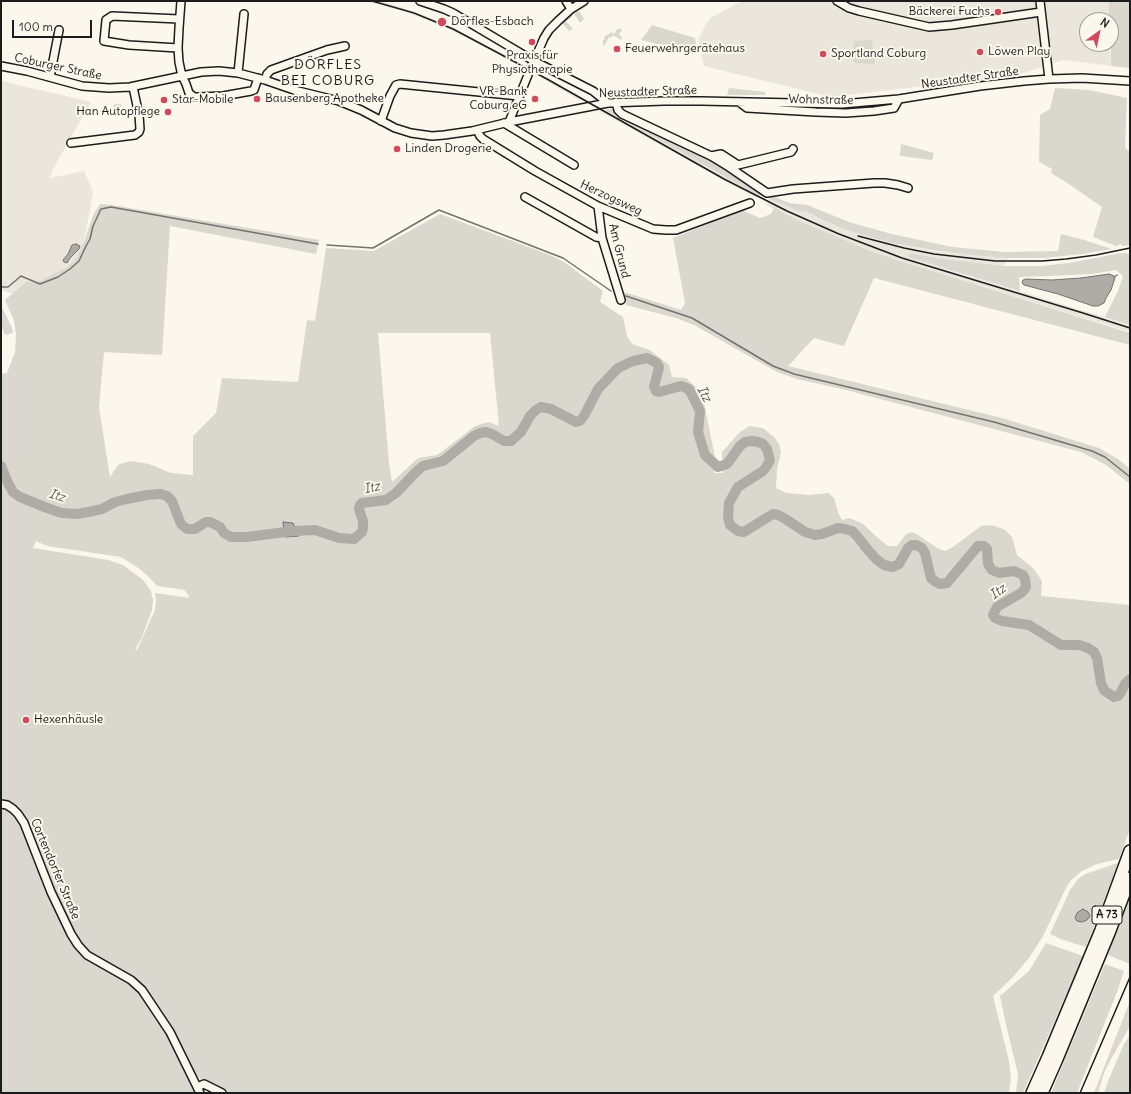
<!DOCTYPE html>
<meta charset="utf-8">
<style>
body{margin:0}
#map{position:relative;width:1131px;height:1094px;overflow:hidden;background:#fbf7ec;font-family:Delius,sans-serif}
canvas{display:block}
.frame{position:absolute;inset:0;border:2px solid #1c1c1c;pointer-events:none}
.north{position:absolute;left:1079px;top:12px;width:40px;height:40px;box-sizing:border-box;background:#fbf7ec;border:1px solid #a29f99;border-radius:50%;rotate:33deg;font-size:11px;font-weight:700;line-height:16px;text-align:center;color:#1c1c1c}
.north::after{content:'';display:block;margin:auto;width:14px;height:18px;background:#d1495b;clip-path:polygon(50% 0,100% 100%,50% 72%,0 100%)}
.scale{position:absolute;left:12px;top:20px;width:80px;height:18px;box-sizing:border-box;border:2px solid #1c1c1c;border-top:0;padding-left:5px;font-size:12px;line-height:14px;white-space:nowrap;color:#1c1c1c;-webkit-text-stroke:3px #fbf7ec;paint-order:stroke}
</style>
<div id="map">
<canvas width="1131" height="1094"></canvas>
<div class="frame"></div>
<div class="north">N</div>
<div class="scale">100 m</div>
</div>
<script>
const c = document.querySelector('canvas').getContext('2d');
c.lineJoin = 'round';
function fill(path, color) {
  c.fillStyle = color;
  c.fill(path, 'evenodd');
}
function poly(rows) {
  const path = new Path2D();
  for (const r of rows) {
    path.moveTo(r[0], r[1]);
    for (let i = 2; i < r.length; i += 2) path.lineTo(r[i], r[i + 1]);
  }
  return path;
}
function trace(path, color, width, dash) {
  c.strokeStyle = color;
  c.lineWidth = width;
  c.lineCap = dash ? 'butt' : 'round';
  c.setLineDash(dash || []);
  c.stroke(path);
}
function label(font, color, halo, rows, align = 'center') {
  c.font = font + ' Delius,sans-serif';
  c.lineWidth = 4;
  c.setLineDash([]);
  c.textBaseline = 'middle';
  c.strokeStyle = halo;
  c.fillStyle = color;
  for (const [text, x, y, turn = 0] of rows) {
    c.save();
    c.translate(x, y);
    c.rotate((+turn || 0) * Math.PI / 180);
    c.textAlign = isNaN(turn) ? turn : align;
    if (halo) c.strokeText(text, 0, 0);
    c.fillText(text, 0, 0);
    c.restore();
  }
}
fill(poly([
 [364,1,378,1,398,6,448,25,528,67,527,71,495,52,453,31,437,24,401,10],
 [742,1,1109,1,1109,20,1087,20,1087,44,1110,44,1111,66,1063,60,1014,76,830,97,704,66,698,39,710,18],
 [534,71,586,100,581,101,533,73],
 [1,81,91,102,53,169,50,178,84,171,91,187,93,192,84,242,75,260,67,267,58,272,29,299,1,290],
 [605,110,628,123,760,196,756,198,599,111],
 [768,198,806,211,821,219,846,230,892,243,932,251,1008,258,1004,266,945,259,909,253,908,257,1130,325,1130,332,937,273,871,251,795,219,766,205,770,202]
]), '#eae6dc');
fill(poly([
 [1109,1,1130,1,1130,68,1111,66,1111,20,1109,20],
 [586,3,588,5,579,11,584,19,580,23,573,12],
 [570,13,573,16,566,21,573,29,569,31,561,22],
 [652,25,695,38,698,54,641,40],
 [620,28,622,31,619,33,622,38,621,40,613,35,611,38,609,37,604,46,603,45,603,40,605,39,604,37,612,32,613,34,616,32,615,31],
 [872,40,875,64,855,63,853,60,854,41],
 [729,88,765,92,765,95,727,95],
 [1055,88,1089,90,1127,98,1125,147,1130,153,1130,245,1122,246,1121,244,1116,246,1093,237,1102,207,1066,182,1051,173,1052,169,1039,162,1040,115,1050,109],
 [115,104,121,104,122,112,113,112,113,107],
 [612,109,623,117,709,157,764,193,760,196,605,110],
 [901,144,934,153,932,160,900,156],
 [773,196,789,203,807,205,852,223,892,234,952,247,1005,252,1058,251,1061,234,1081,239,1112,249,1083,254,1044,258,1008,258,972,255,932,250,892,243,846,230,821,219,806,211,800,212,768,198],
 [100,204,112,205,319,240,316,254,170,226,162,355,104,352,99,407,110,477,118,465,130,461,149,464,171,473,193,475,193,436,216,413,222,378,298,382,307,320,315,321,326,248,374,251,440,214,550,255,564,262,603,291,600,302,623,317,627,336,632,344,650,350,669,365,672,377,686,378,698,389,704,403,715,457,714,473,723,473,722,452,740,432,750,426,763,428,774,437,779,444,781,453,777,469,776,488,786,493,809,495,829,493,834,498,838,512,842,520,850,518,863,524,879,539,888,546,897,546,906,534,912,532,918,535,937,548,945,551,953,547,981,526,989,525,995,526,1005,530,1012,537,1017,555,1033,568,1042,581,1041,596,1130,605,1130,829,1119,859,1097,864,1082,871,1071,880,1067,886,1043,936,1029,958,1012,978,993,996,1009,1061,1011,1078,1009,1093,225,1093,204,1082,197,1076,179,1039,159,1008,145,987,139,981,126,972,94,955,86,949,81,943,75,932,54,891,27,821,21,811,15,806,9,802,1,800,1,374,7,373,15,352,16,334,14,321,5,300,26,282,40,281,67,267,75,260,84,242,93,215],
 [378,333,490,333,499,426,489,422,475,426,449,446,437,455,418,458,392,482,389,463],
 [36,541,47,546,121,557,137,567,149,577,157,586,185,590,190,598,155,593,156,600,155,610,137,650,135,650,142,637,152,610,153,600,151,591,143,580,123,565,108,560,33,548],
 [774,208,795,219,871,251,897,260,1130,333,1130,345,874,278,844,346,814,338,788,366,1002,418,1099,448,1118,459,1130,469,1130,484,1106,465,1081,452,846,390,797,379,777,372,694,325,676,318,626,305,624,292,681,310,685,303,673,238,742,210,760,218,771,214],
 [909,253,945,259,1004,266,1042,266,1069,263,1121,253,1126,253,1130,255,1130,325,1105,317,1118,291,1123,276,1116,270,1092,274,1050,276,1019,277,1020,291,908,257],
 [1,305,12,328,13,333,5,335,1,325],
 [1,807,6,808,16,816,21,824,76,947,135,986,140,992,173,1042,197,1093,1,1093],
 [1118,863,1086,947,1060,939,1050,934,1070,890,1078,879,1085,874],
 [1130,894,1130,964,1108,955],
 [1046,943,1083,956,1023,1093,1016,1093,1018,1074,1006,1025,1000,996,1029,971],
 [1105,964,1124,971,1117,992,1077,1093,1051,1093],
 [1130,1001,1130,1026,1111,1059,1104,1073,1098,1093,1094,1093],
 [1130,1035,1130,1093,1104,1093,1108,1081,1124,1044]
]), '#dad7ce');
const water = poly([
 [76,244,80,246,79,249,70,258,67,263,64,262,63,260,68,254,72,245,76,244],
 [1109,274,1114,276,1115,278,1111,290,1106,298,1104,303,1098,306,1093,306,1058,294,1024,285,1022,283,1023,280,1026,279,1052,280,1081,278,1109,274],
 [283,522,293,523,299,536,285,537,283,522],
 [1083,909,1088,912,1090,916,1087,920,1082,922,1077,921,1075,918,1077,913,1083,909]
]);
fill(water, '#afaca5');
trace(water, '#74726e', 1);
trace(poly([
 [327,245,373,248,439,210,563,258,611,291],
 [1114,277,1117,275],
 [1,287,8,287,21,276,40,284,58,277,70,269,79,261,86,246,90,239,93,226,101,209,111,207,318,244],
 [626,296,692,318,773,366,794,374,994,422,1092,451,1105,457,1130,477]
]), '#74726e', 1.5);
trace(poly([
 [1,466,8,483,13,492,20,497,47,508,62,513,77,514,88,512,102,509,115,502,127,499,147,495,161,494,167,496,172,501,181,524,187,529,195,529,206,522,210,522,220,527,224,533,231,537,247,537,293,531,315,530,339,538,354,539,362,532,363,528,363,521,359,509,360,505,362,503,386,500,396,493,416,472,423,466,443,461,474,436,480,433,486,432,492,434,504,441,511,441,521,432,530,416,536,410,541,407,551,409,576,422,580,421,584,416,598,389,618,368,633,361,647,358,657,363,659,367,654,387,656,391,659,392,681,386,689,389,700,411,698,432,705,455,718,467,727,464,740,446,745,442,752,441,758,442,763,444,767,449,770,460,767,466,763,471,738,487,734,494,729,503,728,518,730,525,738,531,744,532,768,517,773,514,778,515,784,518,805,532,815,535,822,534,838,528,845,529,852,531,857,536,868,550,876,559,884,565,893,567,899,564,908,548,912,545,916,545,922,548,925,553,931,578,936,582,940,584,947,583,978,546,984,546,987,549,988,564,992,570,999,573,1014,571,1023,575,1025,579,1026,587,1024,590,1021,593,997,607,993,615,995,618,1002,621,1029,625,1061,645,1079,645,1088,648,1094,652,1097,658,1101,683,1104,690,1108,693,1114,697,1118,696,1121,692,1125,684,1130,679]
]), '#afaca5', 10);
const minor = poly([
 [181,1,179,28,178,48,179,62,182,76,186,84,189,93,194,97,199,97,223,96,251,91,254,90,258,78],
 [420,1,444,9,453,13,534,61,593,91,608,103],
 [566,1,571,9],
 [837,1,849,8,859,11,929,27,952,25,1041,12],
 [1040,1,1049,79],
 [178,48,129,45,104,41,106,20,112,16,179,19],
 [1,66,27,71,82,86,109,88,130,87,201,72,219,71,238,73,265,80,294,90,339,101,361,110,395,128,411,133,432,136,444,135,472,131,509,122,608,103,664,101,701,101,842,104,899,99,980,86,1024,81,1049,79,1082,78,1130,81],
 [238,73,244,14],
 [50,77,59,30],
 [265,80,267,74,271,70,327,50,345,46],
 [616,102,618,110,622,114,711,156,729,167,767,193,793,189,874,183,885,183,898,185,908,188],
 [739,102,747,108,816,112,846,113,874,111,894,108,899,99],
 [381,121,390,96,396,85,400,84,519,96],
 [509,122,530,70,544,38,549,30,558,21,571,9,584,1],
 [504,123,574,165],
 [477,130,480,136,483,139,535,171,598,206,653,229,666,230,676,230,750,203],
 [71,143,135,135,139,132,140,129,139,115,133,87],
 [711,156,721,154,738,165,791,152,793,149],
 [525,197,596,237,602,238],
 [598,206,602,238,621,300],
 [1,804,7,805,13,809,18,814,24,823,51,892,71,934,78,945,87,955,131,980,142,990,170,1032,200,1093],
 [197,1087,204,1084,222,1093]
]);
const highway = poly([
 [1032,1093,1048,1057,1101,930,1130,851],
 [1042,1093,1057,1059,1109,933,1130,878]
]);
trace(minor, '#1c1c1c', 10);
trace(highway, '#1c1c1c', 14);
trace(minor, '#fbf7ec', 7);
trace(highway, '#fbf7ec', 11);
trace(poly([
 [372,1,414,13,453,29,547,79,724,179,787,211,839,234,902,258,1083,313,1130,328],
 [858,236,904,248,934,254,995,261,1042,261,1066,259,1096,255,1130,248],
 [1080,1093,1130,977]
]), '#1c1c1c', 1.5);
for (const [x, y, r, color] of [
 [998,12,4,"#d1495b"],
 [442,22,5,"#d1495b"],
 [532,42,4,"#d1495b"],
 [617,49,4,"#d1495b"],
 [980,52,4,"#d1495b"],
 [823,54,4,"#d1495b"],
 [257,99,4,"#d1495b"],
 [535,99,4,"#d1495b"],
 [164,100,4,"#d1495b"],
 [168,112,4,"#d1495b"],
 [397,149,4,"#d1495b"],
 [26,720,4,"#d1495b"]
]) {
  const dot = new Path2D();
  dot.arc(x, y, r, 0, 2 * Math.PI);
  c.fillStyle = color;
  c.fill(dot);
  trace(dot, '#fbf7ec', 1.5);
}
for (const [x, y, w] of [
 [1107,915,30]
]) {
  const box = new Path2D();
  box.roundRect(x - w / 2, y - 9, w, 18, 3);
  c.fillStyle = '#fbf7ec';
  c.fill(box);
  trace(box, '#1c1c1c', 1);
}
label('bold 11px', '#1c1c1c', null, [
 ["A 73",1107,915]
]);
label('12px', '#1c1c1c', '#fbf7ec', [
 ["Bäckerei Fuchs",990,12,"right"],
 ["Dörfles-Esbach",451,22],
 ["Feuerwehrgerätehaus",625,49],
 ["Löwen Play",988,52],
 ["Sportland Coburg",831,54],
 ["Praxis für",532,56,"center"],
 ["Physiotherapie",532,70,"center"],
 ["VR-Bank",527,92,"right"],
 ["Coburg eG",527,106,"right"],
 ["Bausenberg Apotheke",265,99],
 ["Star-Mobile",172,100],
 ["Han Autopflege",160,112,"right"],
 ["Linden Drogerie",405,149],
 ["Hexenhäusle",34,720]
], 'left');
label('12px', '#1c1c1c', '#fbf7ec', [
 ["Coburger Straße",58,67,12],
 ["Neustadter Straße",970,78,-8],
 ["Neustadter Straße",648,92,-2],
 ["Wohnstraße",821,100,1],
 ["Herzogsweg",611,198,25],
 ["Am Grund",619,251,76],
 ["Cortendorfer Straße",55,869,67]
]);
label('italic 13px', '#575653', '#fbf7ec', [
 ["Itz",704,394,62],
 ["Itz",372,488,-13],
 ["Itz",57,496,17],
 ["Itz",998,592,-37]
]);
c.letterSpacing = '1px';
label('14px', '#1c1c1c', '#fbf7ec', [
 ["DÖRFLES",328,65],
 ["BEI COBURG",328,81]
]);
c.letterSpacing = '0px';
</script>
